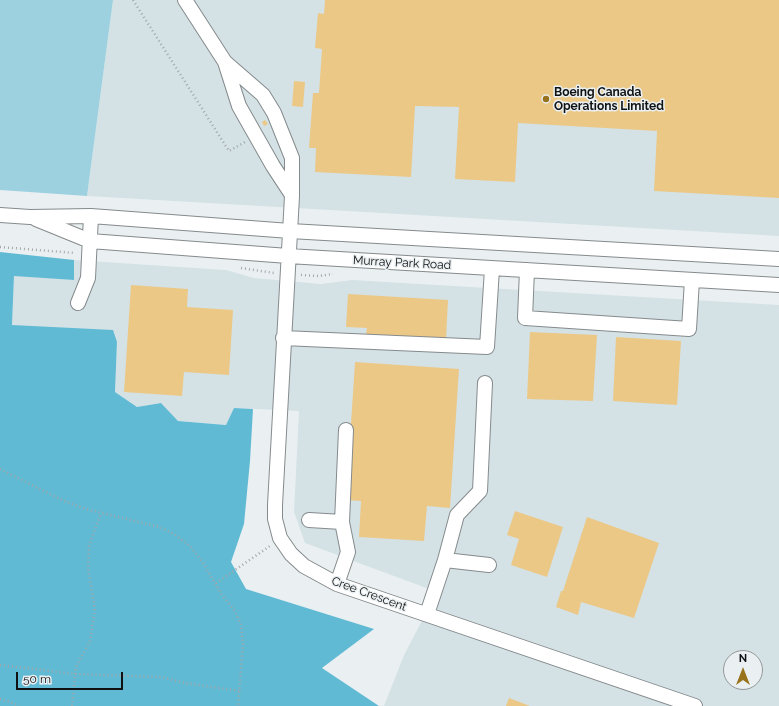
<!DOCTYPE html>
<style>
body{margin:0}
#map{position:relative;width:779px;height:706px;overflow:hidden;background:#eaf0f2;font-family:Raleway,sans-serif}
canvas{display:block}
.north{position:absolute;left:723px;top:650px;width:40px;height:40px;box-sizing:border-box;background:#eaf0f2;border:1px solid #939798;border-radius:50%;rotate:0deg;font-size:11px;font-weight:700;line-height:16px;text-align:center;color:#101112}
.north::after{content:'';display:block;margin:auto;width:14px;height:18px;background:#98721c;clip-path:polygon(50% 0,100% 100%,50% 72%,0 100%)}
.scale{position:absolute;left:16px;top:672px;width:107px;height:18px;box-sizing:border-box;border:2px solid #101112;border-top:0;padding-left:5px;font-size:12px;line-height:14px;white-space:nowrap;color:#101112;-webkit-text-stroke:3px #eaf0f2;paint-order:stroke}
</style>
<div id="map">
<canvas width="779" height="706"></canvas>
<div class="north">N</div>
<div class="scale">50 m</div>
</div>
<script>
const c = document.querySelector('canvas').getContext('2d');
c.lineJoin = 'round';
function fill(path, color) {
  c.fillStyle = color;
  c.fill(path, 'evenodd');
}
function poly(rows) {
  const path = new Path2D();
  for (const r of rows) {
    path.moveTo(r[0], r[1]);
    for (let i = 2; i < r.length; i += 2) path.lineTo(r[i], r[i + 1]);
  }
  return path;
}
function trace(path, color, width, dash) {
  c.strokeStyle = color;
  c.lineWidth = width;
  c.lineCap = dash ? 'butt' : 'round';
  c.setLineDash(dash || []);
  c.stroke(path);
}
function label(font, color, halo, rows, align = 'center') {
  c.font = font + ' Raleway,sans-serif';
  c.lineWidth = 3;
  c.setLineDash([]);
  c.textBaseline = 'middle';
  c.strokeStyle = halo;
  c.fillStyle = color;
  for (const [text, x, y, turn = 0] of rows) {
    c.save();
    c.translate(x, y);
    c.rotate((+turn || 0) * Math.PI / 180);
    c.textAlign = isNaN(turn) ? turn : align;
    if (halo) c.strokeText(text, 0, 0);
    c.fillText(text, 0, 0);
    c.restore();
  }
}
fill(poly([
 [113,0,779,0,779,236,87,196],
 [74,260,226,270,254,278,321,284,352,280,779,305,779,706,384,706,404,655,437,592,305,543,294,512,299,411,234,408,227,425,178,421,161,403,137,407,115,392,117,342,12,325,14,275,74,280],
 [731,658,755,658,755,682,731,682]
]), '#d4e2e6');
fill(poly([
 [0,0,113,0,87,196,0,190]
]), '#9dd1e0');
fill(poly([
 [0,252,74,260,74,280,14,276,12,325,113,330,117,342,115,392,137,407,161,403,178,421,226,425,234,408,253,409,250,461,244,524,231,562,246,589,374,629,322,668,379,706,0,706]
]), '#61bad4');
fill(poly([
 [325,0,779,0,779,198,654,191,657,131,518,123,515,182,455,179,459,107,415,106,411,177,315,172,316,148,309,148,313,93,319,93,322,49,315,48,318,13,324,14],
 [294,81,305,82,303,107,292,106],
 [265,120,268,124,264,126,262,122],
 [131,285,188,289,187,307,233,310,229,375,184,372,182,396,124,392],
 [348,294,448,300,446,339,366,334,367,328,346,327],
 [530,332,597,335,593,401,527,399],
 [616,337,681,341,677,405,613,401],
 [355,362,459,369,450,508,427,506,424,541,359,537,361,501,346,500],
 [515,511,563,527,547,577,511,565,519,539,507,535],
 [587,517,659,543,634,618,581,602,578,615,556,607,561,591,563,591],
 [509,698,530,706,506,706]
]), '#ebc886');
const minor = poly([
 [185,0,225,62,239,106,273,166,292,195],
 [225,62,263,95,274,113,292,158,292,196,275,505,275,519,280,538,291,554,304,566,337,584,695,706],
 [0,215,30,217,91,216,290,231,779,259],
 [36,219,90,241,288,256,779,285],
 [527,270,525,318,689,329,692,280],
 [78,303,88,278,91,216],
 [283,338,487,347,492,269],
 [309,520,342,522],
 [445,560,489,565],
 [337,584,348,552,342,522,346,430],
 [427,614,445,560,457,515,480,491,485,383]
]);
trace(minor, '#858a8c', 16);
trace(poly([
 [133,0,229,151,245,142],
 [0,247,75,253],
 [241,268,274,273],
 [301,275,319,276,333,274],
 [0,469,64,501,86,509,159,527,174,534,190,546,203,563,222,595,235,611,241,625,243,644,238,706],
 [216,583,270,546],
 [0,665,75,674,161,677,185,683,239,691],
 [0,699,10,702,19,706],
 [72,706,76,667,90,641,95,609,88,569,89,546,101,513]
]), '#a3a7a9', 2.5, [1, 3]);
trace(minor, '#fff', 14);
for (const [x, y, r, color] of [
 [546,99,4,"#98721c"]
]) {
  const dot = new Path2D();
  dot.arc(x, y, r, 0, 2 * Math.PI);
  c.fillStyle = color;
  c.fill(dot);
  trace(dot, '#eaf0f2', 1.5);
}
label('bold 12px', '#101112', '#eaf0f2', [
 ["Boeing Canada",554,92],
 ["Operations Limited",554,106]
], 'left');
label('12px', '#101112', '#eaf0f2', [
 ["Murray Park Road",402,263,3],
 ["Cree Crescent",369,594,20]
]);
</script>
